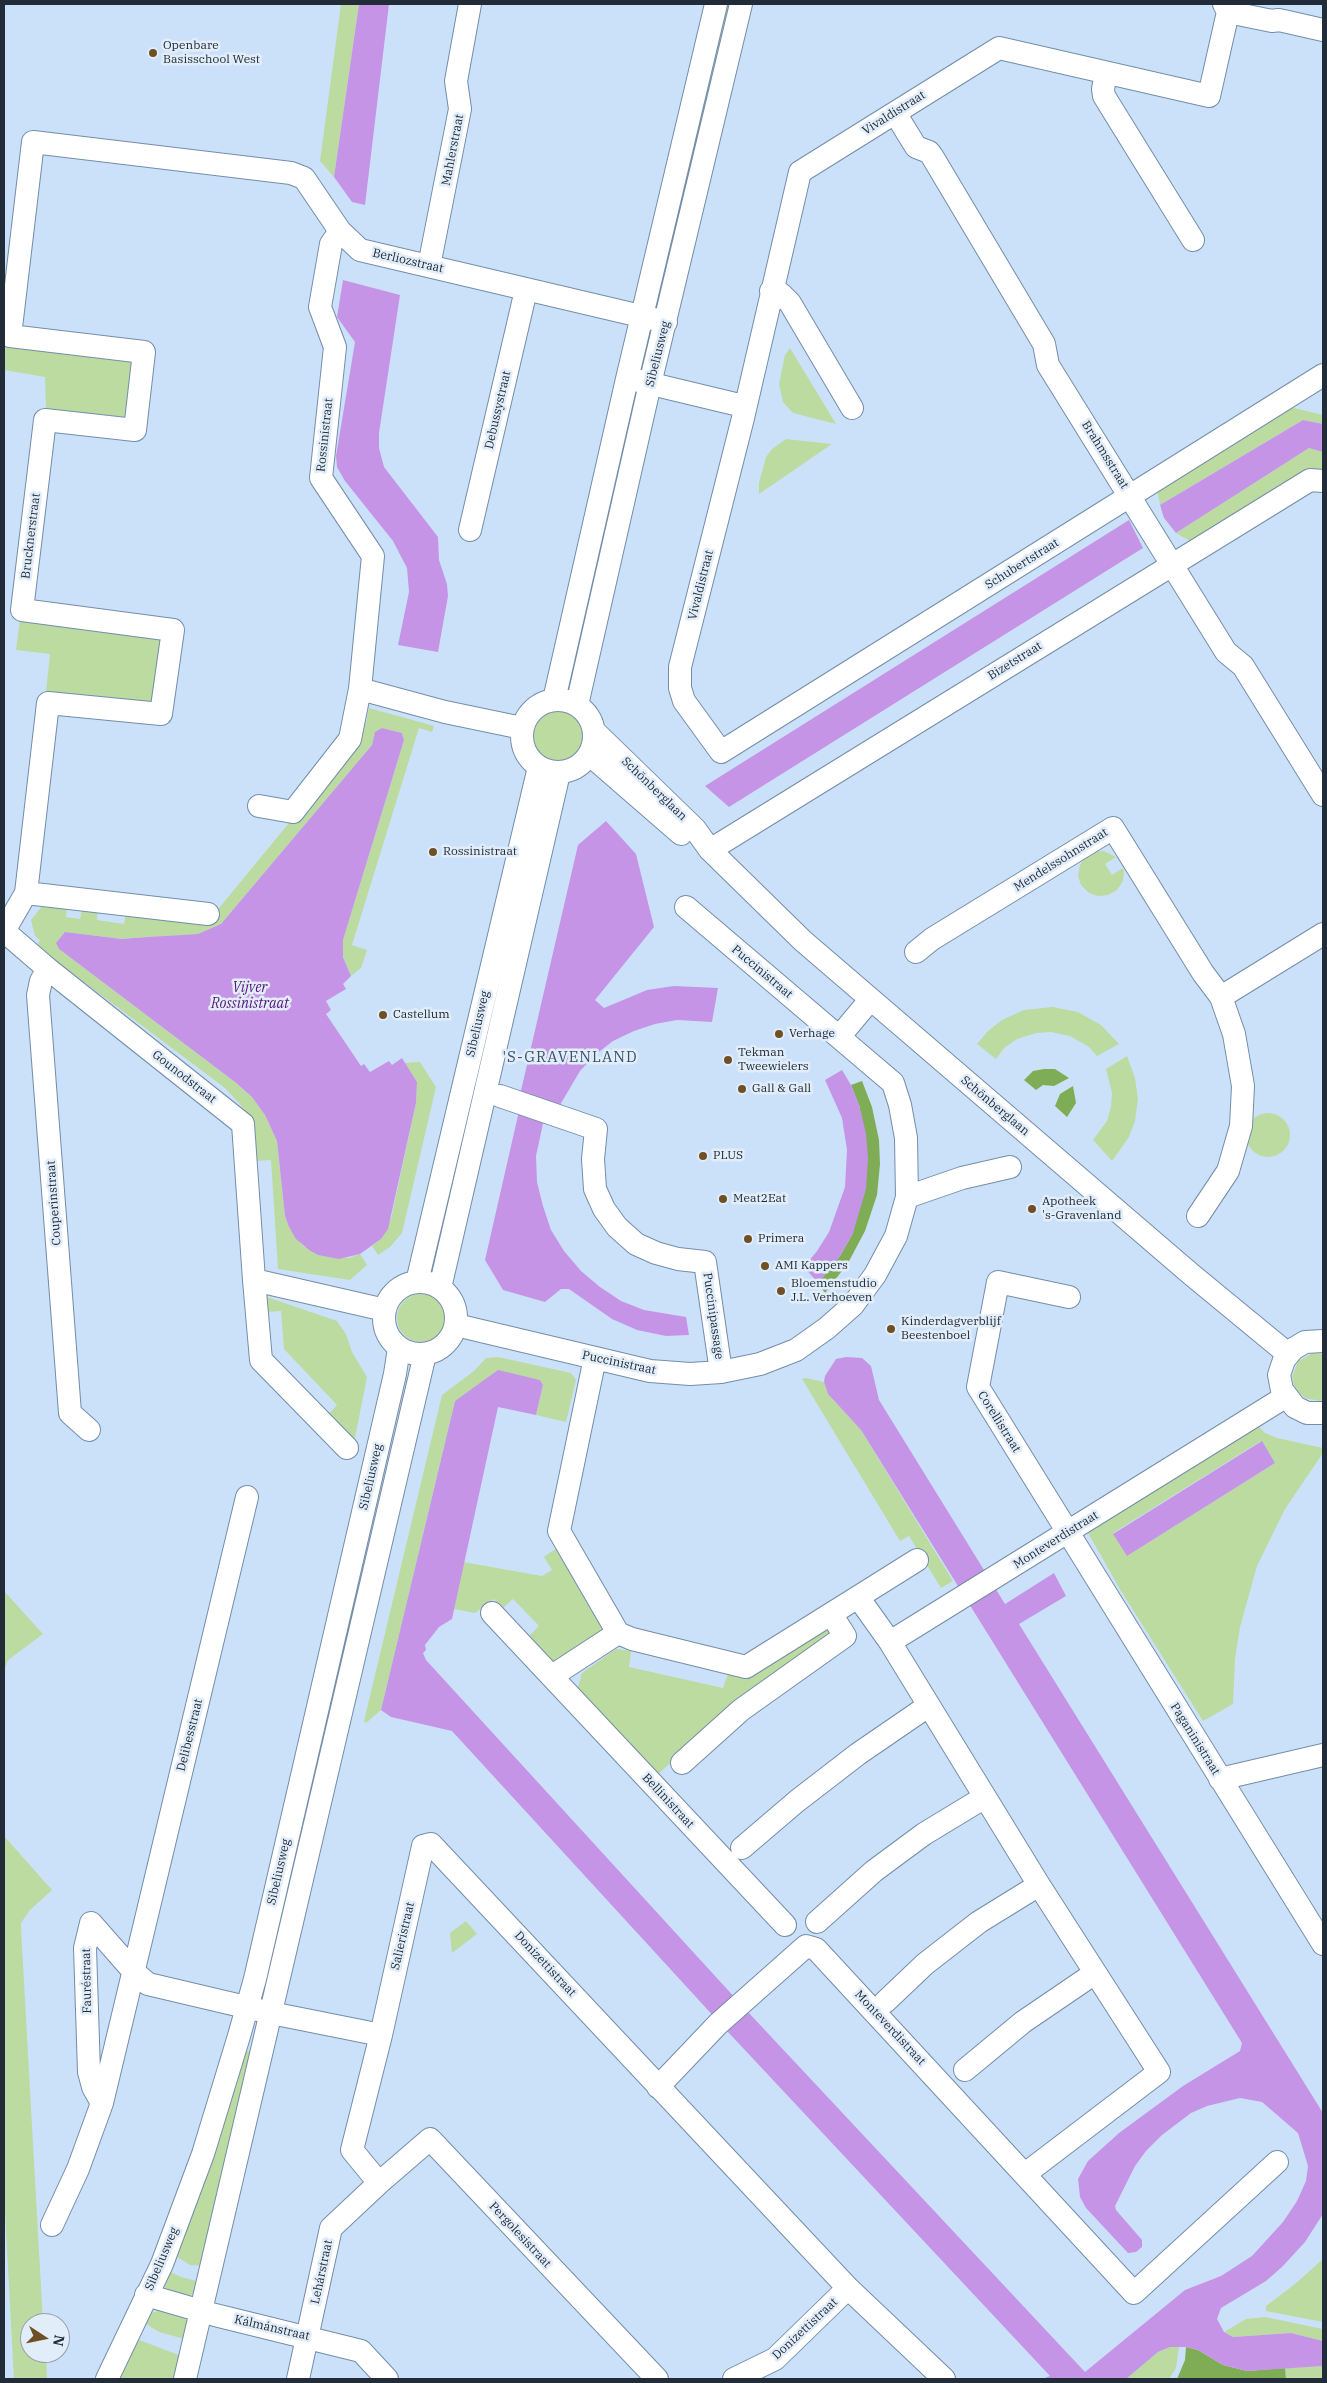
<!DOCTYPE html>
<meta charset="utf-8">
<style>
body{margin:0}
#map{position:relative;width:1327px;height:2383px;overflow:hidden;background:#cbe1fa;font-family:"IBM Plex Serif",serif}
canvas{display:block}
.frame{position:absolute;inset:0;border:5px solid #222c38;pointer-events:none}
.north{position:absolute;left:20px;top:2313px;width:50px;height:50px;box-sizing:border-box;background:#e2edfa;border:1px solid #95a0ac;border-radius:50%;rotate:101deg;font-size:14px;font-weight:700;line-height:20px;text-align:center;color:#222c38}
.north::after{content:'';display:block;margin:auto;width:18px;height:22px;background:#6f4f25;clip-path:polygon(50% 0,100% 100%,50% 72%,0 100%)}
</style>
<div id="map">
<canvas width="1327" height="2383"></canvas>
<div class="frame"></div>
<div class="north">N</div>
</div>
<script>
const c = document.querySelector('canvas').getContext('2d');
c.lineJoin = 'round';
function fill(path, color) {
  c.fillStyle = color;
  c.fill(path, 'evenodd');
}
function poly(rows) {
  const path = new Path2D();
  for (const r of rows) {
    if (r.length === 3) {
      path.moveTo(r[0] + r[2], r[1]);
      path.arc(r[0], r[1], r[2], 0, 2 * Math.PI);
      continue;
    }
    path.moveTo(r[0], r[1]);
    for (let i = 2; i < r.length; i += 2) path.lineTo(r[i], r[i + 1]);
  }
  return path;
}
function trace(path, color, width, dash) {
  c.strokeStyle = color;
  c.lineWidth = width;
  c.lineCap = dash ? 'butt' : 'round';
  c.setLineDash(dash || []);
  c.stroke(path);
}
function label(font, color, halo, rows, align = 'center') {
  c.font = font + ' "IBM Plex Serif",serif';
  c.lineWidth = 5;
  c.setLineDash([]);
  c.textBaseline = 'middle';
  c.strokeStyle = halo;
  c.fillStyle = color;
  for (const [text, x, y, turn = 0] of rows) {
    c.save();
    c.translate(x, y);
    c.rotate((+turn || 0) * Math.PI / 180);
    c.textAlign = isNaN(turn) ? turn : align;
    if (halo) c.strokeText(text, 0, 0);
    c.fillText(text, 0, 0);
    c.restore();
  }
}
fill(poly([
 [341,4,359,4,334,177,320,161],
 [722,4,732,4,672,265,662,263],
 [6,342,135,359,128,417,46,410,45,377,4,370],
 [790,348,836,424,793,413,783,402,779,384,785,355],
 [1290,407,1323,415,1323,424,1303,420,1160,505,1157,489],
 [786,439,832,444,759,494,759,483,766,457,772,449],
 [1309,448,1323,452,1323,471,1311,468,1190,541,1176,533],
 [20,619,166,637,158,706,46,692,50,654,16,650],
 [369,708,434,726,432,732,419,728,352,945,367,950,361,968,351,976,343,956,343,940,404,740,402,733,382,728,375,733,372,745,221,924,198,934,147,937,122,939,65,932,59,949,235,1082,252,1097,265,1115,277,1141,285,1216,289,1227,302,1245,318,1255,349,1258,360,1254,367,1265,350,1280,278,1269,271,1160,256,1161,246,1112,239,1103,225,1088,36,946,40,940,35,936,31,920,47,900,68,902,66,917,80,919,83,904,98,906,97,920,124,924,127,909,210,919,354,744,359,722,366,723],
 [558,736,25],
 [1104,851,1116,857,1105,864,1112,875,1123,868,1124,871,1123,881,1117,890,1108,895,1098,896,1089,893,1081,885,1078,876,1080,865,1085,857,1094,852],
 [1052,1007,1078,1012,1101,1025,1119,1044,1097,1056,1089,1047,1070,1036,1051,1032,1036,1033,1017,1039,1004,1048,996,1059,977,1044,988,1031,1002,1020,1024,1010],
 [1127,1056,1135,1078,1138,1099,1135,1121,1129,1137,1112,1161,1093,1140,1107,1121,1111,1107,1112,1093,1106,1069],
 [420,1062,436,1087,402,1233,390,1247,378,1255,372,1246,381,1239,391,1219,416,1103,417,1082,405,1063],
 [1268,1135,22],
 [421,1318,24],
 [267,1297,337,1321,346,1334,352,1352,367,1377,354,1443,327,1416,337,1405,284,1349,281,1311,266,1312],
 [1313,1353,1323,1354,1323,1400,1320,1401,1305,1398,1299,1393,1294,1386,1292,1377,1298,1361],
 [498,1357,571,1373,576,1380,566,1422,536,1415,543,1385,540,1380,498,1371,455,1401,381,1710,366,1723,364,1721,442,1395,474,1371,486,1358],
 [806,1378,824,1382,828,1394,861,1430,953,1581,941,1588,909,1536,900,1541,802,1379],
 [1257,1425,1265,1433,1277,1438,1323,1448,1323,1453,1285,1509,1257,1566,1240,1627,1235,1659,1233,1704,1203,1721,1121,1591,1087,1531],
 [1261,1441,1275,1463,1127,1556,1113,1533],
 [558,1547,603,1621,603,1634,553,1665,528,1637,539,1626,513,1599,502,1609,494,1599,475,1613,454,1609,463,1562,542,1576,552,1570,544,1557],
 [4,1591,43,1634,8,1660,4,1671],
 [828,1627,831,1633,739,1702,657,1775,577,1691,582,1673,616,1649,631,1651,629,1667,723,1688,729,1671],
 [4,1836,52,1890,30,1910,21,1923,21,1928,43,2323,30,2323,30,2353,46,2353,47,2379,14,2379,4,2194],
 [466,1921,477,1934,452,1953,450,1933],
 [243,2050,255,2052,206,2266,190,2265,172,2254],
 [1323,2259,1323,2322,1266,2311,1266,2306,1295,2284],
 [166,2270,181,2277,200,2282,198,2289,186,2299,170,2296,162,2281],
 [158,2311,185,2317,191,2326,188,2340,159,2332,143,2322,151,2313],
 [1265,2317,1323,2329,1323,2341,1291,2333,1233,2337,1224,2332,1246,2319],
 [134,2338,184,2357,179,2379,113,2379],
 [1170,2347,1179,2347,1176,2368,1169,2379,1126,2379,1158,2352],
 [1323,2366,1323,2379,1286,2379,1285,2368]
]), '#bbdba1');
fill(poly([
 [1044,1069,1055,1069,1069,1078,1054,1086,1043,1085,1036,1090,1024,1080,1033,1071],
 [862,1081,872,1107,879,1140,880,1164,877,1195,865,1231,848,1263,825,1293,818,1283,840,1256,853,1233,860,1108,851,1085],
 [1073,1086,1076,1103,1067,1117,1055,1106,1060,1094],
 [1186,2347,1198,2350,1223,2365,1247,2371,1285,2368,1286,2379,1177,2379,1185,2360]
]), '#7fad55');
fill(poly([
 [359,4,389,4,365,205,352,202,334,177],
 [343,280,400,295,379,433,379,448,384,467,438,537,439,560,447,584,448,596,438,652,398,645,409,592,407,568,393,541,345,481,337,467,336,456,355,342,337,317],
 [1303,420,1323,424,1323,452,1309,448,1176,533,1164,518,1160,505],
 [1129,520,1143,548,729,807,705,786],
 [382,728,402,733,404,740,343,940,343,957,351,976,343,984,346,989,326,1001,331,1010,326,1014,361,1066,364,1064,370,1072,389,1061,392,1065,402,1058,417,1082,416,1103,388,1229,381,1239,360,1254,339,1259,318,1255,309,1250,296,1239,289,1227,285,1216,277,1141,265,1115,252,1097,235,1082,59,949,56,943,65,932,122,939,147,937,198,934,221,924,372,745,375,732],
 [606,821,636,854,654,927,595,1000,604,1008,647,990,674,986,718,988,712,1022,677,1020,655,1024,634,1031,613,1041,595,1055,580,1071,560,1105,520,1095,578,845],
 [842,1070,851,1085,860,1108,866,1134,868,1158,866,1189,853,1233,840,1256,818,1283,804,1267,817,1251,829,1232,845,1187,847,1150,842,1118,825,1080],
 [519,1111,544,1119,536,1156,537,1182,543,1206,551,1230,564,1251,581,1271,600,1287,621,1301,644,1310,686,1317,689,1335,666,1336,637,1330,612,1319,569,1289,561,1289,545,1302,503,1290,485,1260],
 [846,1357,862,1358,871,1366,879,1400,1005,1604,1054,1573,1066,1596,1019,1624,1323,2113,1323,2214,1305,2242,1282,2267,1266,2281,1221,2308,1217,2319,1224,2332,1233,2337,1291,2333,1323,2341,1323,2366,1247,2371,1223,2365,1198,2350,1186,2347,1170,2347,1158,2352,1126,2379,1042,2379,1050,2376,728,2032,452,1731,391,1717,381,1710,455,1401,498,1370,540,1380,543,1385,536,1415,498,1407,452,1619,439,1627,425,1645,426,1650,423,1653,426,1660,748,2012,1085,2372,1185,2290,1221,2276,1252,2256,1283,2222,1297,2201,1306,2181,1308,2166,1298,2133,1262,2102,1240,2098,1207,2106,1191,2113,1162,2135,1146,2151,1135,2166,1115,2206,1116,2210,1142,2240,1142,2247,1136,2252,1128,2253,1086,2208,1080,2197,1078,2179,1088,2161,1119,2133,1183,2086,1240,2051,1242,2043,861,1430,828,1394,824,1382,825,1376,836,1359],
 [1262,1441,1275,1463,1127,1556,1113,1534]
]), '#c694e7');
const minor = poly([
 [1224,4,1228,12,1272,21,1279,20,1323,30],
 [1228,12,1209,96,999,48,800,172,743,418,680,667,680,688,684,701,721,752,1323,375],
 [1106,73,1103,89,1104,96,1193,240],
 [895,113,916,147,929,152,932,156,1044,344,1048,365,1226,652,1243,666,1323,795],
 [429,266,460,109,456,81,470,4],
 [771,291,781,294,790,303,852,408],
 [635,380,735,404,744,408],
 [470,530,526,290],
 [360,689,445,712,522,728],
 [558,736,36],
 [554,700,627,379,716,4],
 [577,705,650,384,741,4],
 [594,731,695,829,710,850,803,941,1192,1275,1288,1354],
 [590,755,681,834],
 [259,806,293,812,350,739,360,689,373,556,321,478,335,347,320,307,331,244,340,231],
 [710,850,1310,480,1323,481],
 [26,893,208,914],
 [4,931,26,893,48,703,161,714,173,630,22,610,45,420,135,430,144,352,10,336,33,142,291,173,304,178,340,231,360,250,666,322],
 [4,931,48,969,243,1124,254,1280,385,1310],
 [916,952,932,939,1113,828,1203,973,1221,997,1234,1034,1243,1086,1241,1126,1228,1171,1198,1216],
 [48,969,41,981,38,995,70,1413,89,1430],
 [1221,997,1323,934],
 [839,1037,870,1000],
 [500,1096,596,1129,593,1159,595,1189,604,1209,617,1227,636,1244,656,1253,678,1259,705,1262,721,1372],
 [907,1197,962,1178,1010,1167],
 [254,1280,261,1360,347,1448],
 [420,1318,36],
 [417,1282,539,767],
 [440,1288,559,773],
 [1069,1297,998,1282,978,1387,1323,1944],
 [456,1325,650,1371,690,1374,721,1372,760,1364,796,1350,827,1328,853,1305,875,1275,896,1236,907,1197,906,1138,900,1105,893,1083,686,907],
 [1323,1341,1305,1342,1293,1349,1284,1360,1279,1375,1282,1390,1295,1407,1307,1413,1323,1413],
 [595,1358,559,1531,618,1633,632,1639,746,1667,858,1597,890,1642],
 [858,1597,917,1560],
 [492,1613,785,1925],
 [552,1676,618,1633],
 [682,1763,741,1710,845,1636,831,1614],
 [1220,1779,1323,1755],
 [742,1848,797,1801,858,1754,928,1706],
 [817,1922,874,1871,924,1834,985,1797],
 [885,2002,925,1964,979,1922,1039,1885],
 [965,2070,1023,2022,1095,1973],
 [658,2087,718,2024,806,1946,816,1949,1134,2293,1277,2162],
 [102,2103,93,2087,89,2072,85,1948,91,1923,135,1973,148,1984,271,2013,381,2035],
 [1025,2174,1159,2072,1039,1885,890,1642,1285,1397],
 [379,2183,352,2150,381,2035,423,1846,431,1844,848,2288,944,2379],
 [52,2225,78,2169,102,2103,247,1497],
 [146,2295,215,2315,361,2351,387,2379],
 [107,2379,162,2264,203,2154,239,2036,255,1979,395,1374,399,1348],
 [185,2379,425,1354],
 [298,2379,331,2228,379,2183,430,2139,657,2379],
 [734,2379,775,2359,848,2288]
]);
trace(minor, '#748da9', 24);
trace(minor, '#fff', 22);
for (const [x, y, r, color] of [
 [153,53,5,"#6f4f25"],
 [433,852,5,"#6f4f25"],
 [383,1015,5,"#6f4f25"],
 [779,1034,5,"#6f4f25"],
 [728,1060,5,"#6f4f25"],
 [742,1089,5,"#6f4f25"],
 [703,1156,5,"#6f4f25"],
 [723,1199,5,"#6f4f25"],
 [1032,1209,5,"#6f4f25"],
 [748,1239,5,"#6f4f25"],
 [765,1266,5,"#6f4f25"],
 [781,1291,5,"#6f4f25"],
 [891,1329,5,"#6f4f25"]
]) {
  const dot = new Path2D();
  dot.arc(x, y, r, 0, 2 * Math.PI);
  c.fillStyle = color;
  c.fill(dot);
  trace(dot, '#e2edfa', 2);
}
label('12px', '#222c38', '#e2edfa', [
 ["Openbare",163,46],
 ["Basisschool West",163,60],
 ["Rossinistraat",443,852],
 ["Castellum",393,1015],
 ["Verhage",789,1034],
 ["Tekman",738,1053],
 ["Tweewielers",738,1067],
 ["Gall & Gall",752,1089],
 ["PLUS",713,1156],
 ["Meat2Eat",733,1199],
 ["Apotheek",1042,1202],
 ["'s-Gravenland",1042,1216],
 ["Primera",758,1239],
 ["AMI Kappers",775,1266],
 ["Bloemenstudio",791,1284],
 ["J.L. Verhoeven",791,1298],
 ["Kinderdagverblijf",901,1322],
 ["Beestenboel",901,1336]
], 'left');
label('12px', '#222c38', '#e2edfa', [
 ["Vivaldistraat",894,113,-32],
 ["Mahlerstraat",453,150,-79],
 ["Berliozstraat",408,261,13],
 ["Sibeliusweg",658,354,-76],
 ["Debussystraat",498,410,-77],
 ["Rossinistraat",325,435,-84],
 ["Brahmsstraat",1105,455,58],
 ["Brucknerstraat",31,536,-83],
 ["Schubertstraat",1022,564,-32],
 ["Vivaldistraat",701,585,-76],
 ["Bizetstraat",1015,661,-32],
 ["Schönberglaan",654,789,44],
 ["Mendelssohnstraat",1061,860,-32],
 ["Puccinistraat",762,972,40],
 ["Sibeliusweg",478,1024,-77],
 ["Gounodstraat",184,1077,38],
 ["Schönberglaan",995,1106,40],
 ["Couperinstraat",54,1203,-94],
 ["Puccinipassage",713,1316,82],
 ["Puccinistraat",619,1363,12],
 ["Corellistraat",999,1422,58],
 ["Sibeliusweg",371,1477,-77],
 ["Monteverdistraat",1056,1540,-32],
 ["Delibesstraat",190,1735,-76],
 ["Paganinistraat",1195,1739,58],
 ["Bellinistraat",668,1801,47],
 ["Sibeliusweg",279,1872,-77],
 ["Salieristraat",403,1936,-77],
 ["Donizettistraat",545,1964,47],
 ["Fauréstraat",87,1981,-91],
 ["Monteverdistraat",890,2028,47],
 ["Pergolesistraat",520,2235,47],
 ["Sibeliusweg",162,2259,-67],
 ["Lehárstraat",322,2272,-78],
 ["Kálmánstraat",272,2328,13],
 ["Donizettistraat",805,2329,-43]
]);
label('italic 14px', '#571477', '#e2edfa', [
 ["Vijver",250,988],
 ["Rossinistraat",250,1004]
]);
c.letterSpacing = '1px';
label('15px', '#3b526c', '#e2edfa', [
 ["'S-GRAVENLAND",570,1058]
]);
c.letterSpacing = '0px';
</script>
